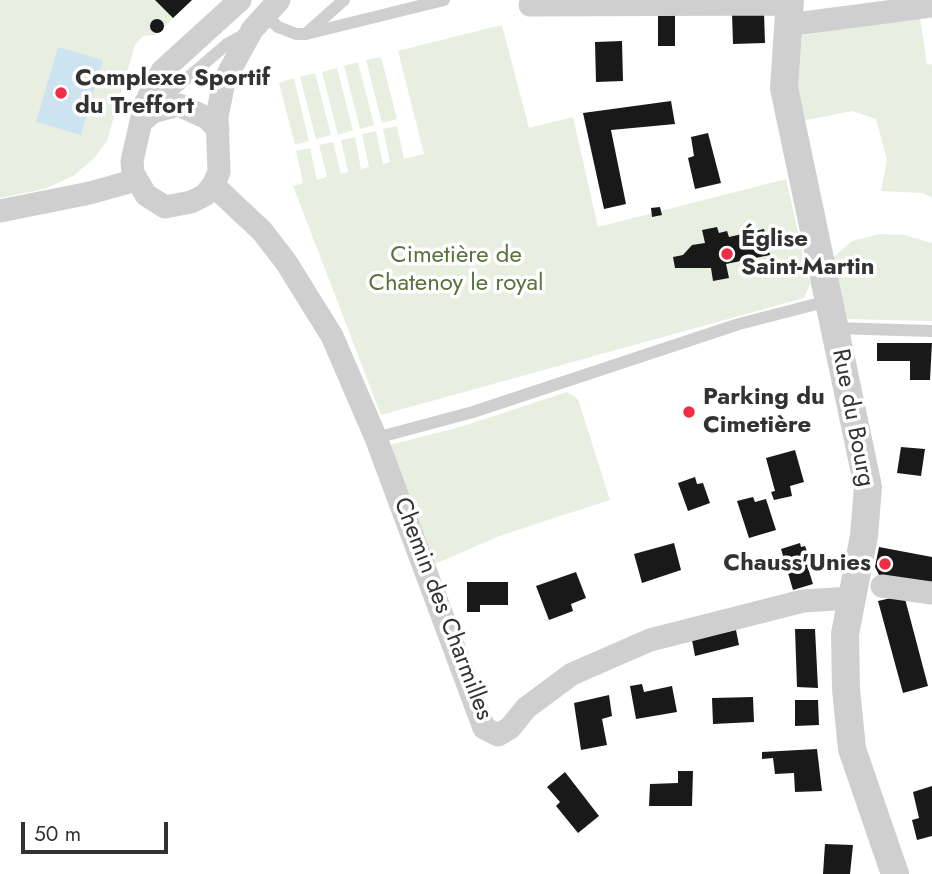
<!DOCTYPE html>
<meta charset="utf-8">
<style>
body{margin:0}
#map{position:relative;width:932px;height:874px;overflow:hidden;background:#fff;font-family:Jost,sans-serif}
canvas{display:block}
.scale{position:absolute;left:21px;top:822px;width:147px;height:32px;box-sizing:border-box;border:4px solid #323232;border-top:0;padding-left:9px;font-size:21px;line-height:24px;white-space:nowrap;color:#323232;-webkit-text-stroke:5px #fff;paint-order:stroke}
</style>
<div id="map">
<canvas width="932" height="874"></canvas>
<div class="scale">50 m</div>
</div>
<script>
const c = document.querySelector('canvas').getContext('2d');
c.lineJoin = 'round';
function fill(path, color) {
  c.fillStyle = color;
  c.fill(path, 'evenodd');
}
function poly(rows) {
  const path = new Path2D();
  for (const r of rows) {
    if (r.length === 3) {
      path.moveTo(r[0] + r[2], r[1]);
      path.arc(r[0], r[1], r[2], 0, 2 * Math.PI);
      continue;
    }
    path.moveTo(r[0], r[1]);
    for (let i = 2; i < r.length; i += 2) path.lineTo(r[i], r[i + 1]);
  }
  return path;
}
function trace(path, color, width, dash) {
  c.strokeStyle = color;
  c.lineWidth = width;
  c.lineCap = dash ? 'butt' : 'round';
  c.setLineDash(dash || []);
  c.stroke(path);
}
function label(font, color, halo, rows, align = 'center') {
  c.font = font + ' Jost,sans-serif';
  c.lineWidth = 7;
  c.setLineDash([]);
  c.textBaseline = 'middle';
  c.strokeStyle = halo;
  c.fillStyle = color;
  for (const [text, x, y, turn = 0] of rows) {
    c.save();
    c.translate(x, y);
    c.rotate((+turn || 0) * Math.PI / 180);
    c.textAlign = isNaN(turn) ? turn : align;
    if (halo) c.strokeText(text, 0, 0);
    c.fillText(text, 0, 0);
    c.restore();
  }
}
fill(poly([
 [0,0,193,0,155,35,143,36,135,45,107,141,95,157,75,175,45,189,0,198],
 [920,17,927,65,932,64,932,198,923,193,881,191,887,160,876,119,852,111,802,121,797,84,799,36],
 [502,25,529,128,573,117,598,227,786,179,810,284,804,298,381,415,293,186,303,183,296,151,310,148,317,180,327,177,319,145,333,142,341,174,348,172,341,140,355,137,361,169,369,167,362,134,376,131,383,164,390,162,383,129,397,126,404,159,424,154,398,51],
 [381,57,397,119,382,123,366,60],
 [358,62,374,125,360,129,344,66],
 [337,68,353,130,338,135,322,72],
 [315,73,331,135,316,139,300,77],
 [294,78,309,141,295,145,279,83],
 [880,234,904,235,932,243,932,321,845,319,829,261,852,241],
 [567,392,578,399,610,500,502,535,435,564,390,445,460,427]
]), '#e9efe0');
fill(poly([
 [58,47,103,60,81,135,36,122]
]), '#cce4f0');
fill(poly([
 [155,0,192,0,173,18],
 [764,12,765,43,733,44,732,13],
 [675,15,675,46,658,46,658,16],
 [157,26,7],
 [622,41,623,81,596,82,595,42],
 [671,101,675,124,611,130,626,204,604,209,583,113],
 [708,133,721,183,695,189,688,158,694,156,691,137],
 [660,207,662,215,652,217,651,208],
 [717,227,719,233,727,231,729,237,764,229,770,255,726,264,729,278,713,281,711,268,675,268,673,257,683,255,692,245,705,243,702,230],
 [877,343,932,343,930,380,910,380,910,361,877,361],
 [901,447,925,449,921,476,897,473],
 [795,450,804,482,790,486,792,496,774,500,771,492,775,491,766,458],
 [695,477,697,484,703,483,710,503,688,511,678,483],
 [753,497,755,502,766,499,776,530,749,538,737,501],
 [674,543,681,570,642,583,634,554],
 [800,543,801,547,805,546,809,557,812,567,808,568,813,584,793,590,781,549],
 [879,547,932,557,932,585,880,577,875,567],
 [576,572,586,598,571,604,573,611,549,620,536,586],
 [467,582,508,582,508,605,480,605,480,612,467,612],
 [904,595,928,686,903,693,878,601],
 [795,629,815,629,818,688,797,687],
 [736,630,739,645,695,656,692,640],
 [642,684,644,692,672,686,677,712,636,719,630,686],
 [609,695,612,716,602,719,607,745,581,750,574,703],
 [753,697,754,722,713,724,712,698],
 [795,700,818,700,819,725,795,726],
 [817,749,822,791,795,792,794,773,775,774,773,758,762,759,762,752],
 [678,771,693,771,692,806,649,806,650,784,678,783],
 [565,772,599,816,578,833,556,806,560,802,547,787],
 [932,786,932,836,917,840,912,820,919,818,913,792],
 [825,844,853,845,850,874,823,874]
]), '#191919');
trace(poly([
 [265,15,278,27,296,34,306,34,444,0],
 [309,31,344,0],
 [158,109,171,92,227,44,247,33],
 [834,328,932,331],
 [376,438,473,412,739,324,828,301]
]), '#cfcfcf', 12);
trace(poly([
 [240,0,162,71,145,104,132,161,133,173,146,195,165,207,191,202,205,195,213,185,219,172,217,117,224,81,252,30,279,0],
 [530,5,790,4],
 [788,25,932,6],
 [141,122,153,112,179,105,207,118,218,129],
 [213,185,262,231,286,262,332,336,376,438,484,728,498,735,510,728,526,708,572,674,650,640,803,601,851,598],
 [0,211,90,193,136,180],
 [882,586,932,593]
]), '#cfcfcf', 23);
trace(poly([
 [790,0,784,88,868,487,864,536,845,634,846,689,852,749,895,874]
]), '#cfcfcf', 28);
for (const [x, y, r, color] of [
 [61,93,7,"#f12d45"],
 [727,254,7,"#f12d45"],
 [689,412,7,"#f12d45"],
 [885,564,7,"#f12d45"]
]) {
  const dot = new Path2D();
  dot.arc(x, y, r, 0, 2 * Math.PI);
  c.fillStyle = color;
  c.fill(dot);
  trace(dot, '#fff', 2.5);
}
label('bold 24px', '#323232', '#fff', [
 ["Complexe Sportif",75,79],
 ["du Treffort",75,107],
 ["Église",741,240],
 ["Saint-Martin",741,268],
 ["Parking du",703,398],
 ["Cimetière",703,426],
 ["Chauss'Unies",871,564,"right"]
], 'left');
label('24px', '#58723b', '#fff', [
 ["Cimetière de",456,256],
 ["Chatenoy le royal",456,284]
]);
label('24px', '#323232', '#fff', [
 ["Rue du Bourg",852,418,79],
 ["Chemin des Charmilles",442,609,69]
]);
</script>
